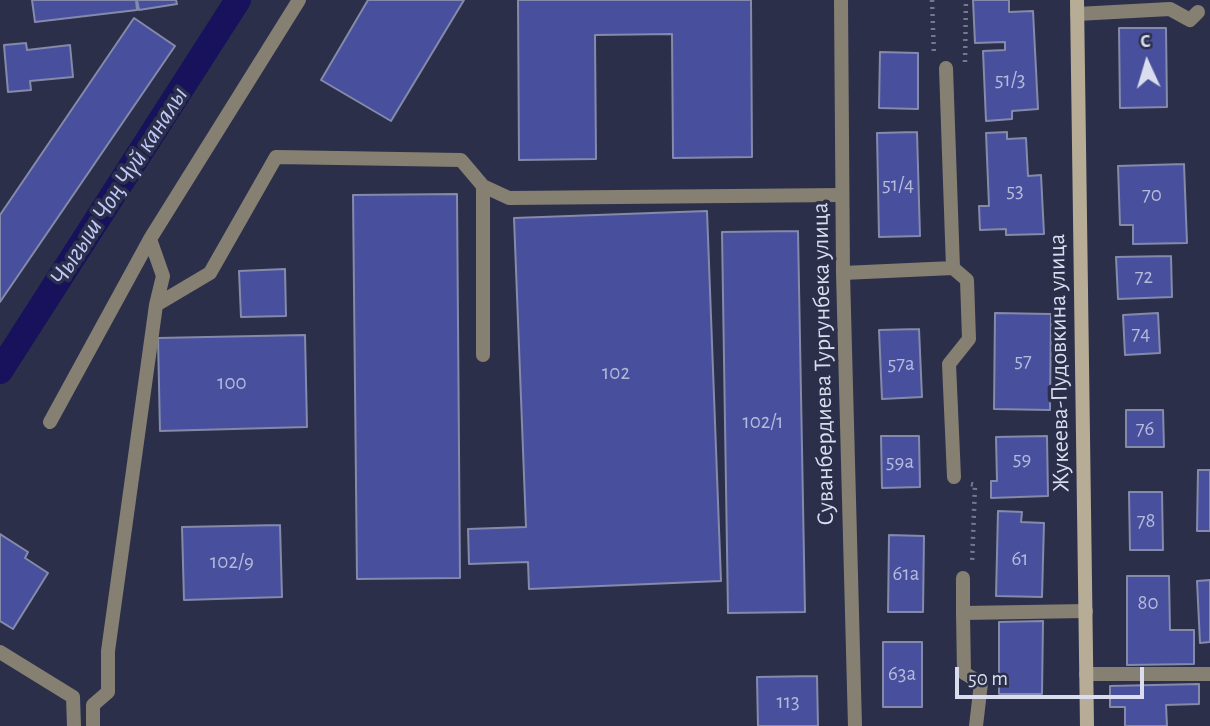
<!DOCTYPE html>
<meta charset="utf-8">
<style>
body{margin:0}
#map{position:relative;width:1210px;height:726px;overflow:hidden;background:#2b2f4a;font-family:"Alegreya Sans",sans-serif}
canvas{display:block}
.north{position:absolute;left:1112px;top:28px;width:70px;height:70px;-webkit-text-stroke:5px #2b2f4a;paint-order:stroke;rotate:356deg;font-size:19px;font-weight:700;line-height:28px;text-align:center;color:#d9ddee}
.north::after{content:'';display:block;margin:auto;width:24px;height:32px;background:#d9ddee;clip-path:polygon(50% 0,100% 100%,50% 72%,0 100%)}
.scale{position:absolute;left:955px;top:667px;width:189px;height:32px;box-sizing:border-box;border:4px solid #d9ddee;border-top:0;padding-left:9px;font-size:21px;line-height:24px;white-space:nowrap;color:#d9ddee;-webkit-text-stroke:5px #2b2f4a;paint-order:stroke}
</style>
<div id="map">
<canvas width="1210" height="726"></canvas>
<div class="north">С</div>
<div class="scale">50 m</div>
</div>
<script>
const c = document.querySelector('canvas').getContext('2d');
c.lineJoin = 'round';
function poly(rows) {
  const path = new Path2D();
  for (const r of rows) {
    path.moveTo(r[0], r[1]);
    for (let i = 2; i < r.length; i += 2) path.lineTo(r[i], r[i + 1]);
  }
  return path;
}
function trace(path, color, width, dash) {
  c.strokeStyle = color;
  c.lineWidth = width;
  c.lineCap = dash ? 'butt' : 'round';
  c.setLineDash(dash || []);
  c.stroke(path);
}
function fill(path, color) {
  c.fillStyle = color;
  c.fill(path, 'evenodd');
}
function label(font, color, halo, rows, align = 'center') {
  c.font = font + ' "Alegreya Sans",sans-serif';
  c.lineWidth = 7;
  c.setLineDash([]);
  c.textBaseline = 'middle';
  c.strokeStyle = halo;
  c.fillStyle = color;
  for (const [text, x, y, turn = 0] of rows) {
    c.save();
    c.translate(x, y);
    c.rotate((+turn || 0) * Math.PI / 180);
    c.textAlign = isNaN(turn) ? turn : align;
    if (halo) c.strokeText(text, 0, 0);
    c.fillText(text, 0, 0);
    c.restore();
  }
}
trace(poly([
 [0,371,238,0]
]), '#17125b', 26);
const building = poly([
 [32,0,136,0,137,10,35,22,32,0],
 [137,0,176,0,177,4,139,10,137,0],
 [368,0,464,0,391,121,321,80,368,0],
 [518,0,751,0,752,157,673,158,672,34,595,35,596,159,519,160,518,0],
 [973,0,1009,0,1009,12,1033,11,1038,109,1012,111,1012,119,986,121,983,51,1005,50,1005,42,975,43,973,0],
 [134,18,175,46,0,302,0,215,134,18],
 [1119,28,1166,28,1167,107,1120,108,1119,28],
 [26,43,27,50,70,45,73,77,30,81,31,90,8,92,4,45,26,43],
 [880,52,918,53,918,109,879,108,880,52],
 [917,132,920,236,879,237,877,133,917,132],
 [1007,132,1007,139,1026,138,1028,176,1041,175,1044,234,1006,235,1006,229,980,230,979,206,989,206,986,133,1007,132],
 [1184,164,1187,243,1133,244,1133,225,1120,225,1118,166,1184,164],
 [457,194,460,578,357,579,353,195,457,194],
 [707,211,721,581,529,589,528,562,469,564,468,529,526,527,514,218,707,211],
 [798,231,805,612,728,613,722,232,798,231],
 [1171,256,1172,297,1118,299,1116,257,1171,256],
 [285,269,286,316,241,317,239,271,285,269],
 [995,313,1051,314,1050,410,994,409,995,313],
 [1158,313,1160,353,1125,355,1123,315,1158,313],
 [919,329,922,397,882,399,879,330,919,329],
 [305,335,307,427,160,431,158,338,305,335],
 [1126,410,1163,410,1164,447,1126,447,1126,410],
 [881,436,919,436,920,487,882,488,881,436],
 [1047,436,1048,496,991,498,991,481,997,481,996,437,1047,436],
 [1198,470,1210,470,1210,531,1197,531,1198,470],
 [1129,492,1162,492,1163,550,1130,550,1129,492],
 [998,511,1022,512,1021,522,1044,523,1042,597,996,596,998,511],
 [280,525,282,597,184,600,182,527,280,525],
 [0,534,28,552,25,558,48,573,13,629,0,621,0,534],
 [889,535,924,536,923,612,888,612,889,535],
 [1127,576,1169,576,1170,630,1194,630,1194,664,1127,665,1127,576],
 [1210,580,1210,642,1200,643,1197,581,1210,580],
 [1043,621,1042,694,999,694,999,622,1043,621],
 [883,642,922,642,922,707,883,707,883,642],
 [817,676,818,726,758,726,757,677,817,676],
 [1199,684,1199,704,1166,705,1167,726,1125,726,1125,707,1110,707,1110,686,1199,684]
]);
fill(building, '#48509d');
trace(building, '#848aaa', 2);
trace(poly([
 [932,0,934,55],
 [965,62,966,0],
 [971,484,975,485,972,564]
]), '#75798f', 4.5, [2, 5]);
trace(poly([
 [1077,14,1170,9,1190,20,1198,12],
 [483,186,483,355],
 [953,268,967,280,969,339,949,364,954,477],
 [843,273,953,268,946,68],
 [156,305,163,276,150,239,299,0],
 [50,422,150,239],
 [963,578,963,613],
 [1086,674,1210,674],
 [93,726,93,705,108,692,108,651,156,305,210,273,276,157,461,160,483,186,509,198,842,195],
 [976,726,981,683,964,673,963,613,1086,611]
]), '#868072', 14);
trace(poly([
 [841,0,843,273,855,726],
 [0,652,73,697,74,726]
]), '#868072', 14);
trace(poly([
 [1077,0,1087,726]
]), '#b7ad97', 14);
label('21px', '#b5bada', null, [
 ["51/3",1010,80],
 ["51/4",898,185],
 ["53",1015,191],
 ["70",1152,195],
 ["72",1144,277],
 ["74",1141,334],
 ["57",1023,361],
 ["57a",901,364],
 ["102",616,373],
 ["100",232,383],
 ["102/1",763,422],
 ["76",1145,429],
 ["59",1022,459],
 ["59a",900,462],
 ["78",1146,521],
 ["61",1020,559],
 ["102/9",232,562],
 ["61a",906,574],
 ["80",1148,603],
 ["63a",902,674],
 ["113",788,702]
]);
label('24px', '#d9ddee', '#2b2f4a', [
 ["Жукеева-Пудовкина улица",1059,363,-91],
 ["Суванбердиева Тургунбека улица",823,364,-91]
]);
label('italic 26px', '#c0c9f5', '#2b2f4a', [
 ["Чыгыш Чоң Чүй каналы",119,186,-57]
]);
</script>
